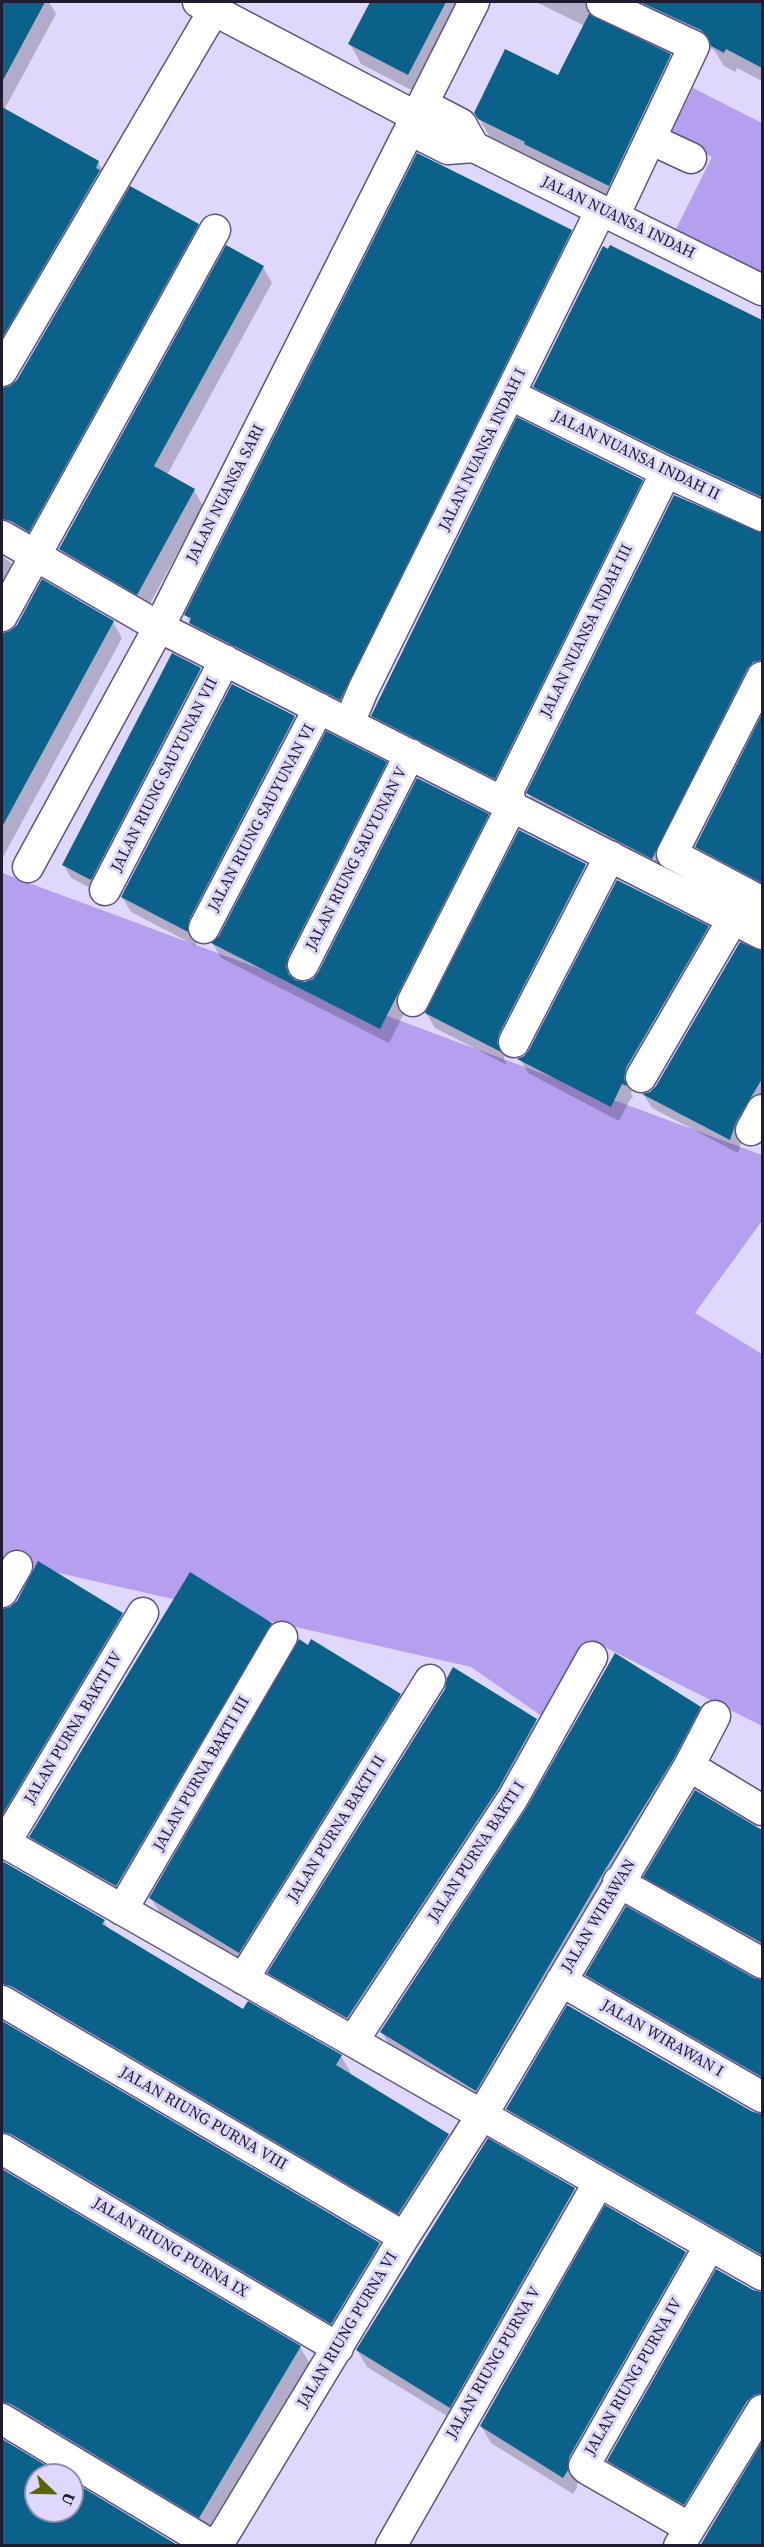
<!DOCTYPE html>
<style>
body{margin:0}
#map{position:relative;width:764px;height:2547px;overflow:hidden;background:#e0d8fc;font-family:"Source Serif 4",serif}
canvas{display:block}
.frame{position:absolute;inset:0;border:3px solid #211b31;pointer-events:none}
.north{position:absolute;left:24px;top:2463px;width:60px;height:60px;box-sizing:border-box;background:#e0d8fc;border:2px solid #948cab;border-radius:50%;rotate:113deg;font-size:16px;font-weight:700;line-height:24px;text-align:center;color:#211b31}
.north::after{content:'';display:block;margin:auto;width:21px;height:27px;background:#5a6301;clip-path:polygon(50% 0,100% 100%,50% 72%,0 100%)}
</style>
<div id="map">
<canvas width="764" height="2547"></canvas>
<div class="frame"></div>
<div class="north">U</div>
</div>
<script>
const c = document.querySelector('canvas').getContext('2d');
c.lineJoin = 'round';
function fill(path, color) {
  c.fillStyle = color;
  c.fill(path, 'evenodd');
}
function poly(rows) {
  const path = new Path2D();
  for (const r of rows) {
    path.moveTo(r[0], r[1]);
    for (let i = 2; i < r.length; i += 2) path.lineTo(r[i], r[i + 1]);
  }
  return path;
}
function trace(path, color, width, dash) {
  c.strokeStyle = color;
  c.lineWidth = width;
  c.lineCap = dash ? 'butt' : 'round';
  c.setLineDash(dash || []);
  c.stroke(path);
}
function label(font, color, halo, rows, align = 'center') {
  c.font = font + ' "Source Serif 4",serif';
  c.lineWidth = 6;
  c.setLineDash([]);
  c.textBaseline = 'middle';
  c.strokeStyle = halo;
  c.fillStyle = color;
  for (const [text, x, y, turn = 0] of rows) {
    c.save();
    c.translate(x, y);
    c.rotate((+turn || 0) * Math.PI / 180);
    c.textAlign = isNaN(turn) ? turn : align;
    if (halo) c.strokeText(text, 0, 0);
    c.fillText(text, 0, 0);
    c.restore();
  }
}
fill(poly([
 [693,88,762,123,762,278,674,233,712,157,669,135],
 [2,873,762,1155,762,1221,695,1313,762,1354,762,1726,593,1641,549,1721,471,1667,2,1560]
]), '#b59fef');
fill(poly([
 [2,2,49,2,56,14,4,110,98,162,108,179,2,370],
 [372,2,467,2,419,94,361,64,350,44],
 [536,2,762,2,762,81,737,68,736,72,724,66,714,50,622,7,597,15,596,21,670,55,681,75,621,205,491,139,476,113,559,77,585,26],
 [198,225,207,241,38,547,2,539,2,389,12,387],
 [571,231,585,256,354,723,204,647,186,615],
 [611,247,762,322,762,512,547,408,534,386],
 [263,267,272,283,167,475,194,490,203,506,147,609,70,565,60,549],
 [642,481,655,503,508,800,385,738,373,715],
 [755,533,762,534,762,687,665,879,540,814,528,793],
 [2,556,11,563,21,580,2,615],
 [113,622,122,638,2,859,2,634],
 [200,669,208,682,98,892,71,878,64,865],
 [294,717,303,732,197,936,196,946,131,912,122,897],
 [762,717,762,897,709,868,697,847],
 [385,763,394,778,295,973,294,981,305,984,314,980,487,815,496,830,389,1043,221,958,213,944],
 [585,865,594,880,506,1049,504,1059,507,1065,435,1028,426,1013],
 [708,927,716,942,634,1083,631,1093,633,1099,631,1098,619,1121,528,1073,520,1059],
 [754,951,762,951,762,1108,743,1137,738,1153,652,1108,644,1095,651,1093,657,1087],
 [2,1610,122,1614,131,1631,2,1845],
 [271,1624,281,1641,126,1902,41,1854,31,1837],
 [308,1647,400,1695,410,1712,249,1969,161,1915,151,1898],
 [700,1708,710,1725,486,2107,391,2049,382,2032],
 [536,1721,546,1738,357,2034,279,1990,269,1973],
 [696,1792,762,1832,762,1954,655,1894,645,1877],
 [2,1862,104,1921,109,1930,243,2011,341,2056,351,2073,349,2075,448,2135,458,2152,408,2230,2,2005],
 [587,1975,753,1979,762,1982,762,2088,597,1992],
 [2,2022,379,2244,389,2261,341,2340,2,2153],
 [507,2109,753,2113,762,2116,762,2266,517,2126],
 [488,2140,574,2189,584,2206,460,2424,367,2367,357,2350],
 [2,2170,300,2347,310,2364,209,2534,2,2423],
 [685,2253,695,2270,578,2475,577,2488,573,2494,491,2443,481,2426],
 [753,2291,762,2294,762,2412,694,2521,619,2478,609,2461],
 [2,2441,59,2475,36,2475,36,2511,72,2511,72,2483,176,2546,2,2546],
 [762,2445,762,2546,701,2546]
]), '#0003');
fill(poly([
 [2,2,45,2,2,82],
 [370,2,446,2,408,75,348,44],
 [640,2,762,2,762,68,726,49,724,53,711,46,708,37,701,30],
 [589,14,671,54,609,186,524,144,525,142,478,119,474,113,505,49,558,75],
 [2,107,99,161,96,168,100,170,2,338],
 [417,153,572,230,340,700,189,623,191,618,184,615],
 [130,186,199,224,29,532,11,521,2,519,2,388,10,386,17,380],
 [226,245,264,266,154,466,195,489,137,595,59,549],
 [610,245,762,320,762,497,673,456,533,387,603,246,608,249],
 [517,417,643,480,495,779,371,716],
 [674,495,762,533,762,660,753,662,747,669,652,859,526,793],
 [42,579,114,621,2,827,2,633,10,631,17,625],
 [172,653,201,668,91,880,62,865],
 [232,684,295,716,189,920,188,932,121,897],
 [762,714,762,883,695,847],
 [326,731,387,762,288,957,286,967,289,975,295,980,305,982,313,979,318,973,417,778,489,814,380,1029,211,943,219,936],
 [519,830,586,864,499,1034,497,1043,501,1052,425,1013],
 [617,880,709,926,626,1068,624,1078,627,1086,622,1084,611,1107,517,1059,524,1056,529,1050],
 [740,942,762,951,762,1079,736,1122,730,1140,642,1094,650,1092,656,1086],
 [38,1561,123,1613,2,1815,2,1609,10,1607,17,1601],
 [190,1572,272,1623,116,1886,29,1837],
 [299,1639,308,1645,311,1639,401,1694,239,1953,149,1898],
 [615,1653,701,1707,674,1758,603,1873,476,2091,380,2032,527,1807],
 [453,1667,537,1719,498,1789,347,2018,267,1973,445,1689,447,1678],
 [695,1790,762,1830,762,1943,643,1877],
 [2,1861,105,1920,102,1924,243,2009,248,2001,342,2055,336,2065,449,2134,398,2214,11,1986,2,1984],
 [626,1906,754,1978,762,1980,762,2077,585,1975],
 [567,2005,753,2112,762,2114,762,2255,506,2109],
 [2,2021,380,2243,331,2324,11,2134,2,2132],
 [488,2138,575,2188,450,2408,356,2350],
 [2,2169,301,2346,199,2518,11,2404,2,2402],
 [605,2205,686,2252,569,2457,568,2470,563,2478,480,2426],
 [716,2269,753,2290,762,2292,762,2393,754,2395,747,2401,684,2505,607,2461],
 [2,2439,62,2475,36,2475,36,2511,72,2511,72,2481,179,2546,2,2546],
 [762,2442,762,2546,700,2546,710,2529]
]), '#0a628a');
const minor = poly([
 [198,2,415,116],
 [602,3,694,46,614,216],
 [415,116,424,137,448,149,474,147,762,290],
 [415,116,436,111,461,124,474,147],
 [650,139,691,158],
 [2,371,214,10],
 [511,395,666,472,762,516],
 [2,536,159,627,762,934],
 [2,616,215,230],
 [762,677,672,854,762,902],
 [349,723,363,690,601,210],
 [28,867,159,627,474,2],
 [105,890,225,660],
 [204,928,319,708],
 [303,965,410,754],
 [413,1001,512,806,508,791,666,472],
 [514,1042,610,856],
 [641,1077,733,919],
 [751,1130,762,1110],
 [2,1592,17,1566],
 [689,1766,762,1810],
 [2,1841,762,2275],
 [5,1843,143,1613],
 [618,1882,762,1963],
 [122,1910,282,1637],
 [243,1979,430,1680],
 [561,1981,762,2097],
 [2,2001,404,2237],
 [353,2041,513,1798,592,1657],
 [2,2149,338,2348],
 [2,2419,213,2546],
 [690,2528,587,2469,584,2466,710,2245],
 [217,2546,404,2237,482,2115,689,1766,715,1716],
 [391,2546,599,2182],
 [679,2546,762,2410]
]);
trace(minor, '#605285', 33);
trace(minor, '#fff', 30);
label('16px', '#211b31', '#e0d8fc', [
 ["JALAN NUANSA INDAH",618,218,26],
 ["JALAN NUANSA INDAH I",483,450,-64],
 ["JALAN NUANSA INDAH II",636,456,26],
 ["JALAN NUANSA SARI",226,494,-63],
 ["JALAN NUANSA INDAH III",587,631,-64],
 ["JALAN RIUNG SAUYUNAN VII",165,775,-63],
 ["JALAN RIUNG SAUYUNAN VI",262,818,-62],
 ["JALAN RIUNG SAUYUNAN V",357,859,-63],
 ["JALAN PURNA BAKTI IV",74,1728,-59],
 ["JALAN PURNA BAKTI III",202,1774,-60],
 ["JALAN PURNA BAKTI II",337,1829,-58],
 ["JALAN PURNA BAKTI I",477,1852,-57],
 ["JALAN WIRAWAN",599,1916,-59],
 ["JALAN WIRAWAN I",662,2039,30],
 ["JALAN RIUNG PURNA VIII",203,2119,30],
 ["JALAN RIUNG PURNA IX",170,2248,31],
 ["JALAN RIUNG PURNA VI",348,2330,-59],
 ["JALAN RIUNG PURNA V",494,2363,-60],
 ["JALAN RIUNG PURNA IV",634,2377,-60]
]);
</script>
